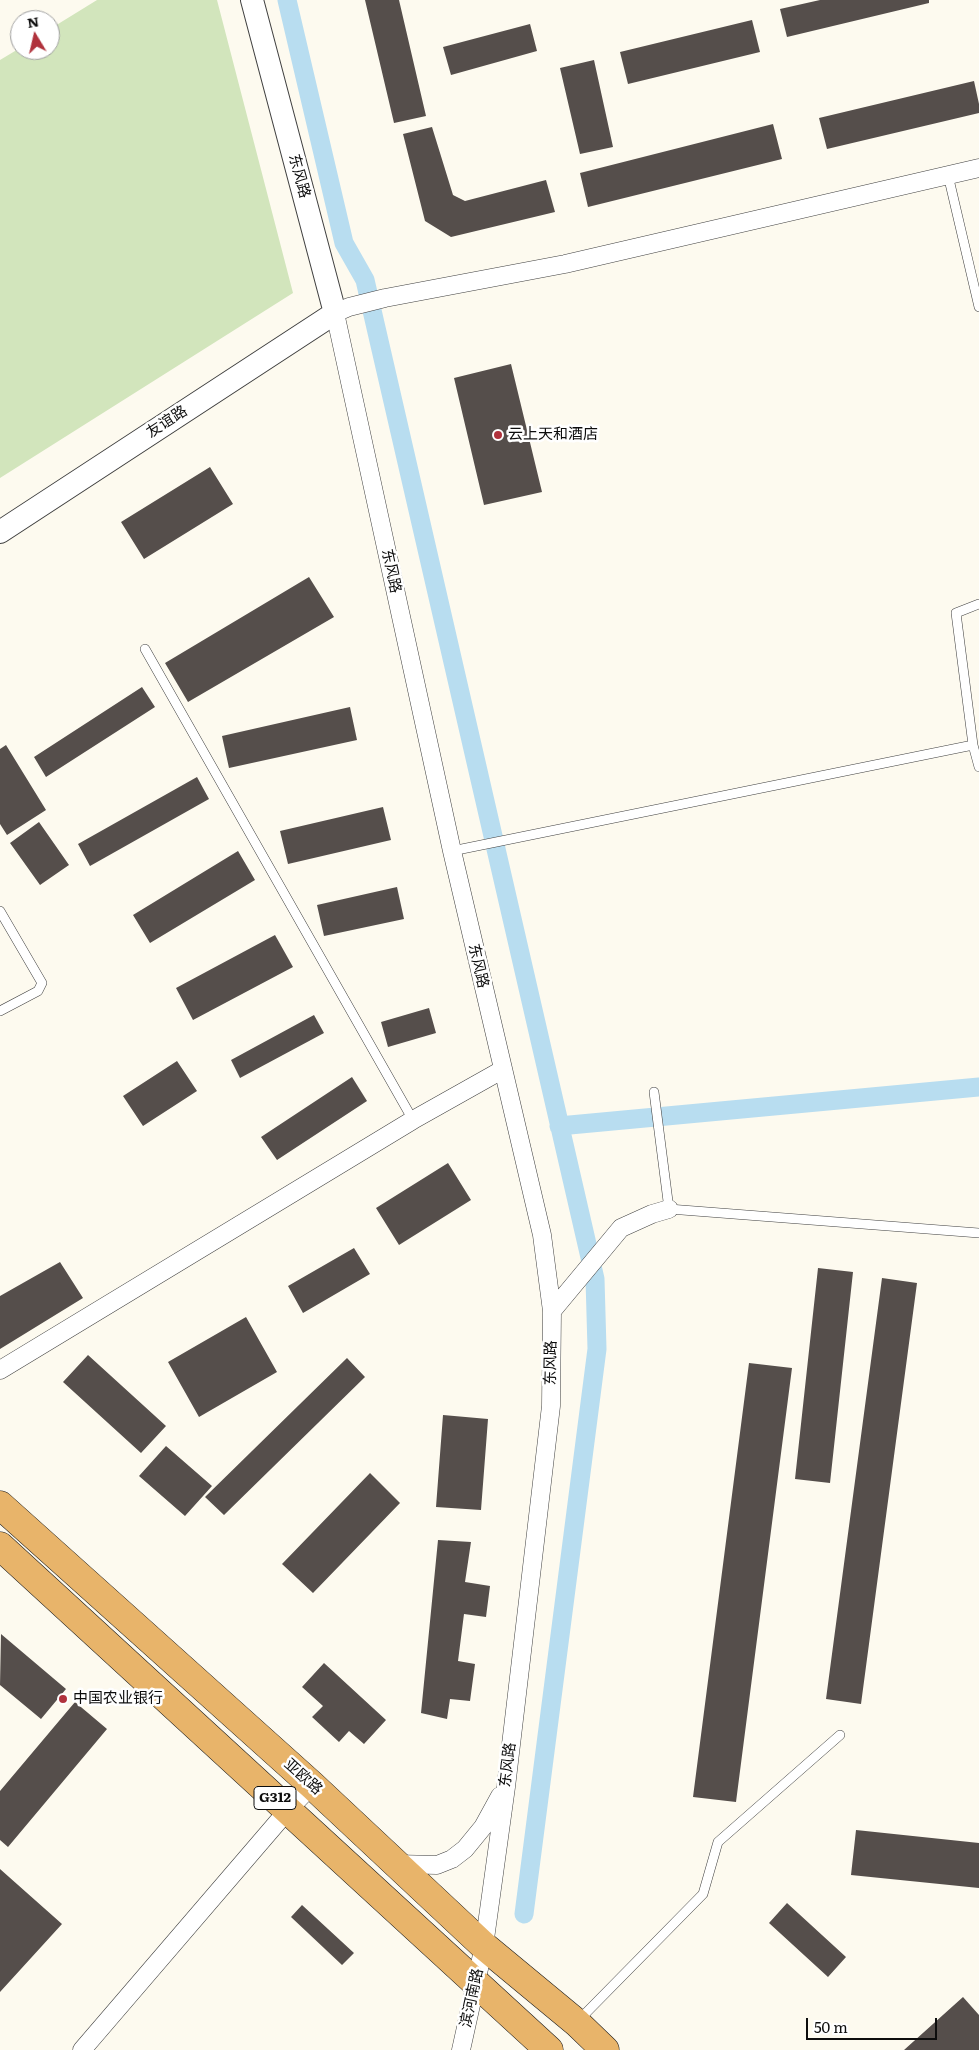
<!DOCTYPE html>
<meta charset="utf-8">
<style>
body{margin:0}
#map{position:relative;width:979px;height:2050px;overflow:hidden;background:#fdfaef;font-family:Literata,serif}
canvas{display:block}
.north{position:absolute;left:10px;top:10px;width:50px;height:50px;box-sizing:border-box;background:#fff;border:1px solid #9e9e9e;border-radius:50%;rotate:351deg;font-size:14px;font-weight:700;line-height:20px;text-align:center;color:#0d0d0d}
.north::after{content:'';display:block;margin:auto;width:18px;height:22px;background:#b0323c;clip-path:polygon(50% 0,100% 100%,50% 72%,0 100%)}
.scale{position:absolute;left:806px;top:2018px;width:131px;height:22px;box-sizing:border-box;border:2px solid #0d0d0d;border-top:0;padding-left:6px;font-size:15px;line-height:18px;white-space:nowrap;color:#0d0d0d;-webkit-text-stroke:4px #fff;paint-order:stroke}
</style>
<div id="map">
<canvas width="979" height="2050"></canvas>
<div class="north">N</div>
<div class="scale">50 m</div>
</div>
<script>
const c = document.querySelector('canvas').getContext('2d');
c.lineJoin = 'round';
function fill(path, color) {
  c.fillStyle = color;
  c.fill(path, 'evenodd');
}
function poly(rows) {
  const path = new Path2D();
  for (const r of rows) {
    path.moveTo(r[0], r[1]);
    for (let i = 2; i < r.length; i += 2) path.lineTo(r[i], r[i + 1]);
  }
  return path;
}
function trace(path, color, width, dash) {
  c.strokeStyle = color;
  c.lineWidth = width;
  c.lineCap = dash ? 'butt' : 'round';
  c.setLineDash(dash || []);
  c.stroke(path);
}
function label(font, color, halo, rows, align = 'center') {
  c.font = font + ' Literata,"Noto Sans SC",serif';
  c.lineWidth = 5;
  c.setLineDash([]);
  c.textBaseline = 'middle';
  c.strokeStyle = halo;
  c.fillStyle = color;
  for (const [text, x, y, turn = 0] of rows) {
    c.save();
    c.translate(x, y);
    c.rotate((+turn || 0) * Math.PI / 180);
    c.textAlign = isNaN(turn) ? turn : align;
    if (halo) c.strokeText(text, 0, 0);
    c.fillText(text, 0, 0);
    c.restore();
  }
}
fill(poly([
 [97,0,217,0,293,293,0,478,0,60,20,48,20,50,50,50,50,29]
]), '#d2e5bc');
trace(poly([
 [287,0,344,243,365,280,595,1279,597,1349,524,1914],
 [559,1126,979,1087]
]), '#b8ddf0', 19);
fill(poly([
 [365,0,399,0,426,116,394,123],
 [820,0,929,0,929,3,787,37,780,9],
 [752,20,760,52,628,84,620,52],
 [530,24,537,51,451,75,443,47],
 [594,60,613,147,580,154,560,68],
 [974,81,979,104,979,113,827,149,819,118],
 [773,124,782,159,588,207,580,173],
 [432,127,453,195,465,201,546,180,555,212,451,237,425,221,403,134],
 [511,364,542,492,484,505,454,378],
 [210,467,233,504,144,559,121,522],
 [309,577,334,617,188,702,165,663],
 [142,687,155,707,46,777,34,757],
 [350,707,357,740,229,768,222,736],
 [6,745,46,810,7,835,0,824,0,749],
 [197,777,209,799,90,866,78,844],
 [383,807,391,840,288,864,280,831],
 [39,822,69,865,40,885,10,843],
 [238,851,255,880,150,943,133,915],
 [397,887,404,919,324,936,317,905],
 [275,935,293,967,193,1020,176,988],
 [429,1008,436,1033,388,1047,381,1022],
 [314,1015,324,1033,240,1078,231,1060],
 [177,1061,197,1091,143,1126,123,1096],
 [352,1077,367,1101,277,1160,261,1137],
 [448,1163,471,1200,399,1245,376,1208],
 [354,1248,370,1274,303,1313,288,1286],
 [60,1262,83,1298,0,1349,0,1296],
 [818,1268,853,1272,830,1483,795,1479],
 [882,1278,917,1283,861,1704,826,1699],
 [246,1317,277,1372,199,1417,168,1362],
 [88,1355,166,1426,141,1453,63,1382],
 [347,1358,365,1377,224,1515,205,1497],
 [749,1363,792,1368,736,1802,693,1797],
 [443,1415,488,1419,481,1510,436,1507],
 [166,1446,212,1486,185,1516,139,1476],
 [370,1473,400,1503,313,1593,282,1564],
 [438,1540,471,1542,465,1582,490,1586,486,1617,464,1614,458,1661,475,1664,470,1701,450,1699,447,1719,421,1713],
 [1,1634,66,1689,41,1719,0,1685],
 [324,1663,386,1720,364,1744,349,1731,339,1742,312,1717,323,1706,302,1687],
 [75,1702,107,1729,8,1847,0,1840,0,1791],
 [856,1830,979,1843,979,1888,851,1875],
 [0,1869,62,1924,0,1992],
 [787,1903,846,1957,828,1977,769,1923],
 [302,1905,354,1953,342,1965,291,1917],
 [963,1997,979,2015,979,2050,904,2050]
]), '#554e4b');
const service = poly([
 [948,175,979,307],
 [979,604,956,613,973,745,979,767],
 [145,649,413,1120],
 [452,851,973,745],
 [0,911,42,983,38,991,0,1011],
 [654,1092,669,1209,979,1233],
 [578,2021,703,1894,718,1842,840,1735]
]);
const minor = poly([
 [552,1311,621,1228,652,1214,669,1209],
 [0,1370,413,1120,502,1070],
 [396,1864,437,1865,452,1859,465,1849,483,1827,500,1796],
 [82,2050,288,1810,312,1785],
 [461,2050,484,1946,506,1787,551,1406,552,1311,542,1235,452,851,335,313,349,307,385,298,565,264,979,168]
]);
const tertiary = poly([
 [0,532,335,313,252,0]
]);
const trunk = poly([
 [0,1505,312,1785,484,1946,577,2023,605,2050],
 [0,1546,549,2050]
]);
trace(service, '#404040', 10);
trace(minor, '#404040', 19);
trace(tertiary, '#404040', 24);
trace(trunk, '#1e1e1e', 29);
trace(service, '#fff', 9);
trace(minor, '#fff', 18);
trace(tertiary, '#fff', 22);
trace(trunk, '#e8b46a', 28);
for (const [x, y, r, color] of [
 [498,435,5,"#b0323c"],
 [63,1699,5,"#b0323c"]
]) {
  const dot = new Path2D();
  dot.arc(x, y, r, 0, 2 * Math.PI);
  c.fillStyle = color;
  c.fill(dot);
  trace(dot, '#fff', 2);
}
for (const [x, y, w] of [
 [275,1798,42]
]) {
  const box = new Path2D();
  box.roundRect(x - w / 2, y - 11.5, w, 23, 4);
  c.fillStyle = '#fff';
  c.fill(box);
  trace(box, '#0d0d0d', 1);
}
label('bold 14px', '#0d0d0d', null, [
 ["G312",275,1798]
]);
label('15px', '#0d0d0d', '#fff', [
 ["东风路",299,176,75],
 ["友谊路",167,422,-33],
 ["东风路",391,571,78],
 ["东风路",478,966,77],
 ["东风路",551,1363,-89],
 ["东风路",508,1765,-83],
 ["亚欧路",303,1777,42],
 ["滨河南路",472,1998,-78]
]);
label('15px', '#0d0d0d', '#fff', [
 ["云上天和酒店",508,435],
 ["中国农业银行",73,1699]
], 'left');
</script>
